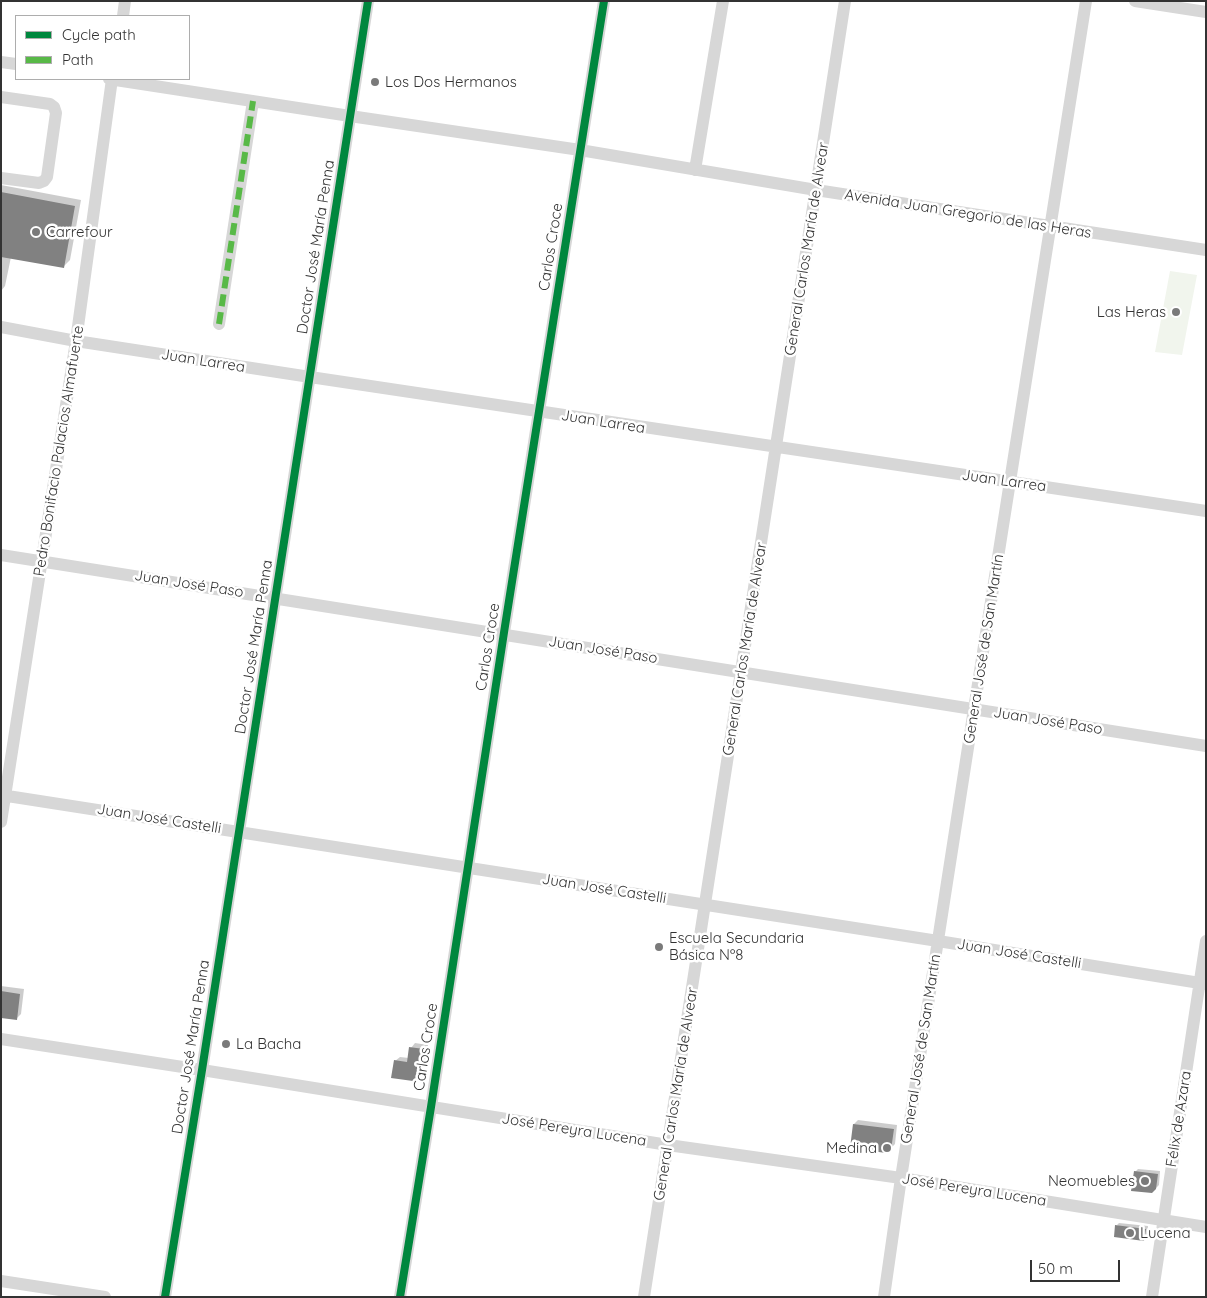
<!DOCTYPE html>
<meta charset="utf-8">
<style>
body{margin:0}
#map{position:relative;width:1207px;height:1298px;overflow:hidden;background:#fff;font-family:Quicksand,sans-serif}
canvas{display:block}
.frame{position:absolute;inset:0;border:2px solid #333;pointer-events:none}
.legend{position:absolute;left:15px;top:15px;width:175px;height:65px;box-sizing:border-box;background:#fff;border:1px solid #adadad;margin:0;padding:6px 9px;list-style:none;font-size:15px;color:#333}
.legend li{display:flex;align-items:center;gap:10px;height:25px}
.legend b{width:25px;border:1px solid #adadad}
.scale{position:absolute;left:1030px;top:1260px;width:90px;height:22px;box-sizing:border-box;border:2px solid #333;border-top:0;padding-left:6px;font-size:15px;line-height:18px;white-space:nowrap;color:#333;-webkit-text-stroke:4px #fff;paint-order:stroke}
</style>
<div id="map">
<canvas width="1207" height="1298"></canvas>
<div class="frame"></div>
<ul class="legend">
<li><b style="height:6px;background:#00873e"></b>Cycle path</li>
<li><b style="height:6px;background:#58b947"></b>Path</li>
</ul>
<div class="scale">50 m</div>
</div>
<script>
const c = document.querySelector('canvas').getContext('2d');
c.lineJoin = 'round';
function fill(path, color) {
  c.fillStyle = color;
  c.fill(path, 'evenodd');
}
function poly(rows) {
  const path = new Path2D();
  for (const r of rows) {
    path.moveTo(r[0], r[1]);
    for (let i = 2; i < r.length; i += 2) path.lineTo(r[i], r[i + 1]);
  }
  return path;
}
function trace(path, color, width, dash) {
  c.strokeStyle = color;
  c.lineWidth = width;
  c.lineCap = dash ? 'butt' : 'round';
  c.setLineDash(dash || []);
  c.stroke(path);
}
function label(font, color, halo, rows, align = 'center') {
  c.font = font + ' Quicksand,sans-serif';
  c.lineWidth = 5;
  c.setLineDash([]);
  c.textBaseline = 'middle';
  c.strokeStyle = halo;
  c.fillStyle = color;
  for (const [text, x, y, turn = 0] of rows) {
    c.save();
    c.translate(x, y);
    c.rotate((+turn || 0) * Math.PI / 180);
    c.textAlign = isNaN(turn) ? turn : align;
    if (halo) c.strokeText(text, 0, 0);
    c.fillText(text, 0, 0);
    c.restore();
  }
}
fill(poly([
 [1170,271,1197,275,1182,355,1155,352]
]), '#f1f5ed');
fill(poly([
 [1,185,81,200,70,260,63,267,11,257,5,286,1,291],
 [1,986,24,989,21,1014,17,1018,1,1017],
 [415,1043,428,1045,424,1069,413,1080,395,1061,400,1057,409,1058,411,1048],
 [858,1120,897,1125,895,1144,890,1149,851,1147,854,1124],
 [1138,1169,1160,1171,1159,1185,1152,1192,1135,1172],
 [1119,1223,1148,1226,1147,1237,1144,1240,1117,1225]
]), '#0003');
fill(poly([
 [1,192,75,206,64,268,1,257],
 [1,991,20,994,17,1020,1,1018],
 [409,1047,424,1049,420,1075,413,1081,391,1078,394,1060,407,1062],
 [853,1124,894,1129,891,1150,886,1153,850,1148],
 [1134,1171,1158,1174,1156,1189,1152,1193,1131,1191],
 [1115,1225,1146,1229,1144,1241,1114,1237]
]), '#818181');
trace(poly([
 [1135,1,1206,12],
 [123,16,125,1],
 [1,62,16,64],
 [109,79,350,116,580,150,816,190,1206,250],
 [1,97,50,104,54,107,56,113,47,177,44,181,39,183,1,178],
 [695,170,723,1],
 [219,324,253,101],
 [1,327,76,341,310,377,1206,511],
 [1,555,1206,746],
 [1,795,938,941,1206,984],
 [1,822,76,341,112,79],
 [1,1039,202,1070,668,1145,901,1178,1206,1227],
 [1,1281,105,1297],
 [165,1297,202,1070,368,1],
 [400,1297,431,1107,505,626,604,1],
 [644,1297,845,1],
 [884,1297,901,1178,974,709,1086,1],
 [1152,1297,1206,941]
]), '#d7d7d7', 12);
trace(poly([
 [219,324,253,101]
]), '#58b947', 6, [12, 6]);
trace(poly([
 [165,1297,202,1070,368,1],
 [400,1297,431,1107,505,626,604,1]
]), '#00873e', 8);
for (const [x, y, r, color] of [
 [375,82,5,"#7a7a7a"],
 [36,232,5,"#7a7a7a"],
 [1176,312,5,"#7a7a7a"],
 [659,947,5,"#7a7a7a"],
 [226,1044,5,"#7a7a7a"],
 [887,1148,5,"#7a7a7a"],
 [1145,1181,5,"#7a7a7a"],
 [1130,1233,5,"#7a7a7a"]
]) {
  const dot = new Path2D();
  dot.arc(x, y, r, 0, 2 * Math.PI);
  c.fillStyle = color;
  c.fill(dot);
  trace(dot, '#fff', 2);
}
label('15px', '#333', '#fff', [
 ["Los Dos Hermanos",385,82],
 ["Carrefour",46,232],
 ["Las Heras",1166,312,"right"],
 ["Escuela Secundaria",669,938],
 ["Básica Nº8",669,955],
 ["La Bacha",236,1044],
 ["Medina",877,1148,"right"],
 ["Neomuebles",1135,1181,"right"],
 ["Lucena",1140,1233]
], 'left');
label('15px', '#333', '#fff', [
 ["Avenida Juan Gregorio de las Heras",968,214,9],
 ["Doctor José María Penna",316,247,-81],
 ["Carlos Croce",551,247,-81],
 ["General Carlos María de Alvear",807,249,-81],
 ["Juan Larrea",203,361,9],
 ["Juan Larrea",603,422,9],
 ["Pedro Bonifacio Palacios Almafuerte",59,451,-81],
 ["Juan Larrea",1004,481,8],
 ["Juan José Paso",189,584,9],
 ["Doctor José María Penna",254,647,-81],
 ["Carlos Croce",488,647,-81],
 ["General Carlos María de Alvear",745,649,-81],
 ["General José de San Martín",984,649,-81],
 ["Juan José Paso",603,650,9],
 ["Juan José Paso",1048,721,9],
 ["Juan José Castelli",159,819,9],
 ["Juan José Castelli",604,889,9],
 ["Juan José Castelli",1019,954,9],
 ["Doctor José María Penna",191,1047,-81],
 ["Carlos Croce",426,1047,-81],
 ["General José de San Martín",921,1049,-81],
 ["General Carlos María de Alvear",676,1094,-81],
 ["Félix de Azara",1179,1119,-81],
 ["José Pereyra Lucena",574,1130,9],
 ["José Pereyra Lucena",974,1190,9]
]);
</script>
